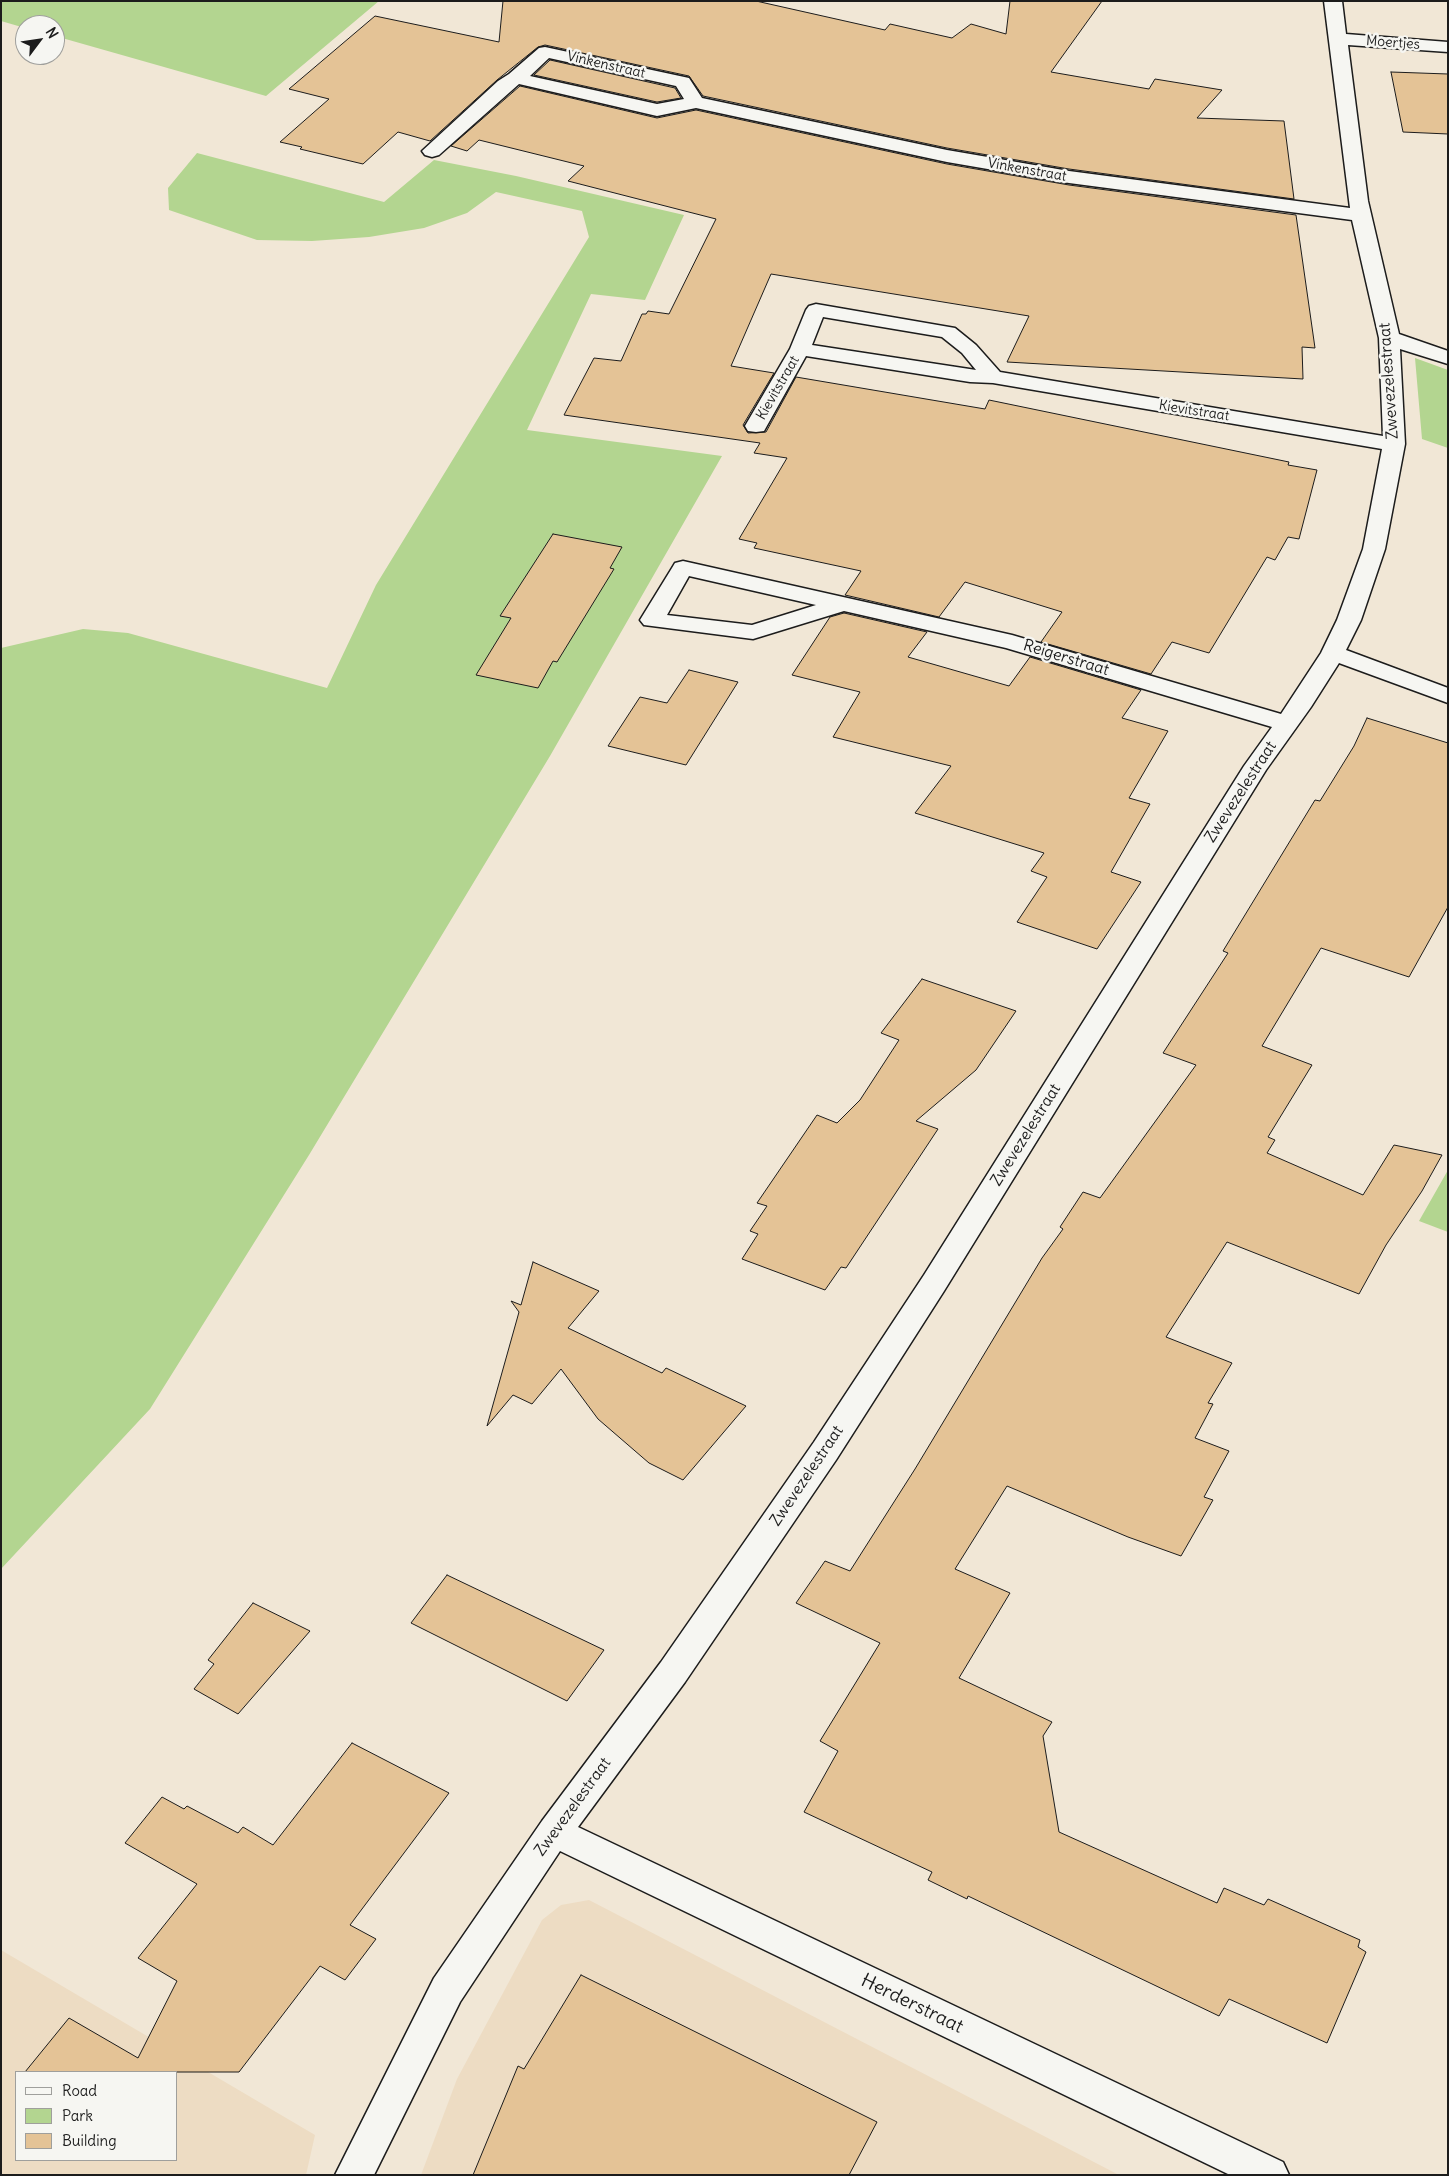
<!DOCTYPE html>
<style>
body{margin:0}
#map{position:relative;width:1449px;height:2176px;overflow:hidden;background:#f1e7d6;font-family:Delius,sans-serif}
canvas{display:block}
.frame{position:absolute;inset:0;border:2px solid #1c1c1c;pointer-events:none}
.legend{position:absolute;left:15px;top:2071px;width:162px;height:90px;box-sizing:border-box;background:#f6f6f2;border:1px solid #9f9f9c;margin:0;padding:6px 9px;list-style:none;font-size:15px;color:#1c1c1c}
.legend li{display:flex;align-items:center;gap:10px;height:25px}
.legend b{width:25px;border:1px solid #9f9f9c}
.north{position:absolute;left:15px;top:15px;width:50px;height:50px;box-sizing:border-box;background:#f6f6f2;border:1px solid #9f9f9c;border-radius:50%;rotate:59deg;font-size:14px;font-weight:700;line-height:20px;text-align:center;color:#1c1c1c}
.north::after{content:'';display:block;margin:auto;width:18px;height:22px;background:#1c1c1c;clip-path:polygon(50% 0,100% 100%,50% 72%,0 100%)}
</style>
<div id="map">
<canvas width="1449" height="2176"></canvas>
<div class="frame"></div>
<ul class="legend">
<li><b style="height:6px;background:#f6f6f2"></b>Road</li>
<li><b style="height:14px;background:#b3d590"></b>Park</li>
<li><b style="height:14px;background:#e4c396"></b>Building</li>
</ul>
<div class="north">N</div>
</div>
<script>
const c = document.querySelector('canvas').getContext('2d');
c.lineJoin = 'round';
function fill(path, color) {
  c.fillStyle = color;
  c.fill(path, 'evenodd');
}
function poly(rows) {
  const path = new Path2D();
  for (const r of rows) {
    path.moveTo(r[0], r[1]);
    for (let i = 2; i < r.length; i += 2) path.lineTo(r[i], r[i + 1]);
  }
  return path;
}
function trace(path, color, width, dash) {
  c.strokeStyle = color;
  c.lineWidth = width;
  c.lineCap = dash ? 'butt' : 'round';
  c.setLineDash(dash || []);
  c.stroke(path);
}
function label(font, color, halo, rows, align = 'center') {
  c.font = font + ' Delius,sans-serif';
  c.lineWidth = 5;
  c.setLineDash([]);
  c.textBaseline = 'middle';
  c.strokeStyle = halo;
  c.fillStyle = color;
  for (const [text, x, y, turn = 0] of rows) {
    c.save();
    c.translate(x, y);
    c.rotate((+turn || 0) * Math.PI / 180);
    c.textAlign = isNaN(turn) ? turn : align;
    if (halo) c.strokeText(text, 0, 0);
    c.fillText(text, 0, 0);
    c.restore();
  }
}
fill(poly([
 [589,1900,1119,2175,421,2175,457,2079,542,1920,561,1905],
 [1,1950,315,2135,306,2175,1,2175],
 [16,2072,176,2072,176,2160,16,2160]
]), '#eddcc3');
fill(poly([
 [1,1,379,1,266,96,55,36,55,25,25,25,25,28,1,21],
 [197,153,384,202,434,160,516,176,684,215,645,300,591,294,527,430,722,456,550,756,309,1155,150,1409,1,1569,1,648,83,629,128,633,327,688,376,585,589,237,582,211,496,192,467,213,424,228,369,237,312,241,257,240,169,210,168,188],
 [1415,358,1448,370,1448,448,1422,439],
 [1448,1170,1448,1232,1419,1221]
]), '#b3d590');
const building = poly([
 [503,1,756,1,885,30,890,24,952,38,971,24,1006,34,1010,1,1102,1,1051,72,1149,89,1155,79,1222,90,1197,118,1284,121,1294,199,1069,169,947,148,703,96,689,76,545,45,538,47,497,80,430,141,398,132,363,164,300,149,302,147,280,142,329,99,289,89,375,16,499,42,503,1],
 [550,60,675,88,681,98,657,102,534,75,550,60],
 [1391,72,1448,74,1448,134,1403,132,1391,72],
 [520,86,657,118,696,110,947,164,1069,185,1296,215,1315,348,1302,347,1303,379,1007,362,1029,316,771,274,731,366,774,373,743,425,748,433,766,432,796,377,985,409,989,400,1289,462,1288,465,1317,470,1299,539,1288,537,1275,560,1267,557,1209,653,1172,642,1151,674,1041,642,1062,612,965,582,939,617,845,595,861,571,754,548,757,543,739,539,787,458,754,453,760,443,564,415,594,358,621,361,642,314,646,314,648,311,669,314,716,219,568,181,584,166,479,140,467,151,451,146,520,86],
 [553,534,622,547,610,568,614,569,557,662,553,661,538,688,476,675,511,618,500,616,553,534],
 [844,613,927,632,908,657,1009,686,1030,657,1141,690,1122,718,1168,731,1129,798,1150,804,1111,872,1141,882,1097,949,1017,922,1047,877,1031,871,1044,853,915,813,951,766,833,737,860,692,792,675,830,617,844,613],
 [689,670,738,682,686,765,608,746,640,697,667,703,689,670],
 [1367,718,1448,743,1448,907,1409,977,1321,948,1262,1046,1312,1065,1268,1137,1275,1140,1267,1153,1363,1195,1394,1145,1442,1155,1422,1191,1386,1245,1359,1294,1227,1242,1166,1337,1232,1363,1208,1403,1213,1404,1195,1438,1229,1451,1204,1497,1213,1500,1181,1556,1128,1537,1007,1486,955,1569,1010,1593,959,1678,1052,1722,1043,1736,1059,1832,1217,1903,1224,1888,1264,1905,1268,1899,1360,1940,1358,1947,1366,1952,1327,2043,1229,1999,1219,2016,968,1896,967,1899,928,1880,932,1872,804,1812,838,1751,820,1741,880,1643,796,1603,825,1561,850,1571,915,1469,1042,1258,1063,1229,1060,1227,1083,1192,1100,1198,1196,1065,1163,1053,1228,953,1223,951,1315,800,1320,801,1354,746,1367,718],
 [922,979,1016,1011,976,1070,916,1121,938,1129,846,1268,841,1267,825,1290,742,1259,758,1234,750,1231,767,1206,757,1203,817,1115,837,1123,860,1100,899,1040,881,1033,922,979],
 [533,1262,599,1291,568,1328,662,1373,666,1368,746,1406,683,1480,649,1463,598,1419,561,1369,532,1404,513,1395,487,1426,519,1312,511,1301,521,1305,533,1262],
 [447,1575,604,1650,567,1701,411,1623,447,1575],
 [253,1603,310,1631,238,1714,194,1689,214,1664,208,1660,253,1603],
 [352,1743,449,1793,350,1925,376,1939,345,1980,320,1966,239,2072,25,2072,69,2018,138,2058,177,1981,138,1958,197,1884,125,1843,162,1797,184,1809,187,1806,238,1833,243,1827,273,1845,352,1743],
 [581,1975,877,2122,849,2175,473,2175,518,2066,524,2069,581,1975]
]);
fill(building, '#e4c396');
trace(building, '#1c1c1c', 1);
const minor = poly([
 [1324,1,1342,1,1346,34,1448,42,1448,52,1348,45,1368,201,1399,334,1448,351,1448,364,1400,349,1405,444,1385,549,1361,620,1346,650,1448,688,1448,703,1339,663,1311,707,1266,770,944,1291,836,1460,685,1682,578,1827,1283,2162,1289,2175,1230,2175,560,1851,460,2002,374,2175,335,2175,434,1978,542,1821,661,1662,814,1442,924,1275,1244,766,1272,727,1006,648,844,611,753,639,644,625,640,620,672,568,675,563,683,561,1012,635,1281,714,1321,653,1337,620,1363,549,1382,449,993,383,970,382,806,356,764,431,756,432,748,431,745,426,790,349,806,310,809,306,816,304,955,328,976,345,1000,372,1383,436,1379,338,1352,220,1069,183,947,162,696,108,657,116,519,84,439,155,432,157,425,155,422,151,498,81,509,74,539,48,545,47,689,78,702,98,947,150,1069,171,1350,208,1324,1],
 [549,58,676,86,684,99,657,104,530,76,549,58],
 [823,317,942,337,962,353,976,370,812,345,823,317],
 [689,576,816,605,752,625,667,615,689,576]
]);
trace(minor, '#1c1c1c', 3);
fill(minor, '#f6f6f2');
label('14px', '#1c1c1c', '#f6f6f2', [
 ["Moertjes",1393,43,4],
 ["Vinkenstraat",606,65,13],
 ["Vinkenstraat",1027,170,10],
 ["Kievitstraat",778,388,-60],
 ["Kievitstraat",1194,411,9]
]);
label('16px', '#1c1c1c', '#f6f6f2', [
 ["Zwevezelestraat",1389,381,-94],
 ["Reigerstraat",1066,658,17],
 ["Zwevezelestraat",1241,792,-57],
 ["Zwevezelestraat",1026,1135,-58],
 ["Zwevezelestraat",807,1476,-56],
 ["Zwevezelestraat",573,1807,-54]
]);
label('19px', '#1c1c1c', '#f6f6f2', [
 ["Herderstraat",912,2004,26]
]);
</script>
